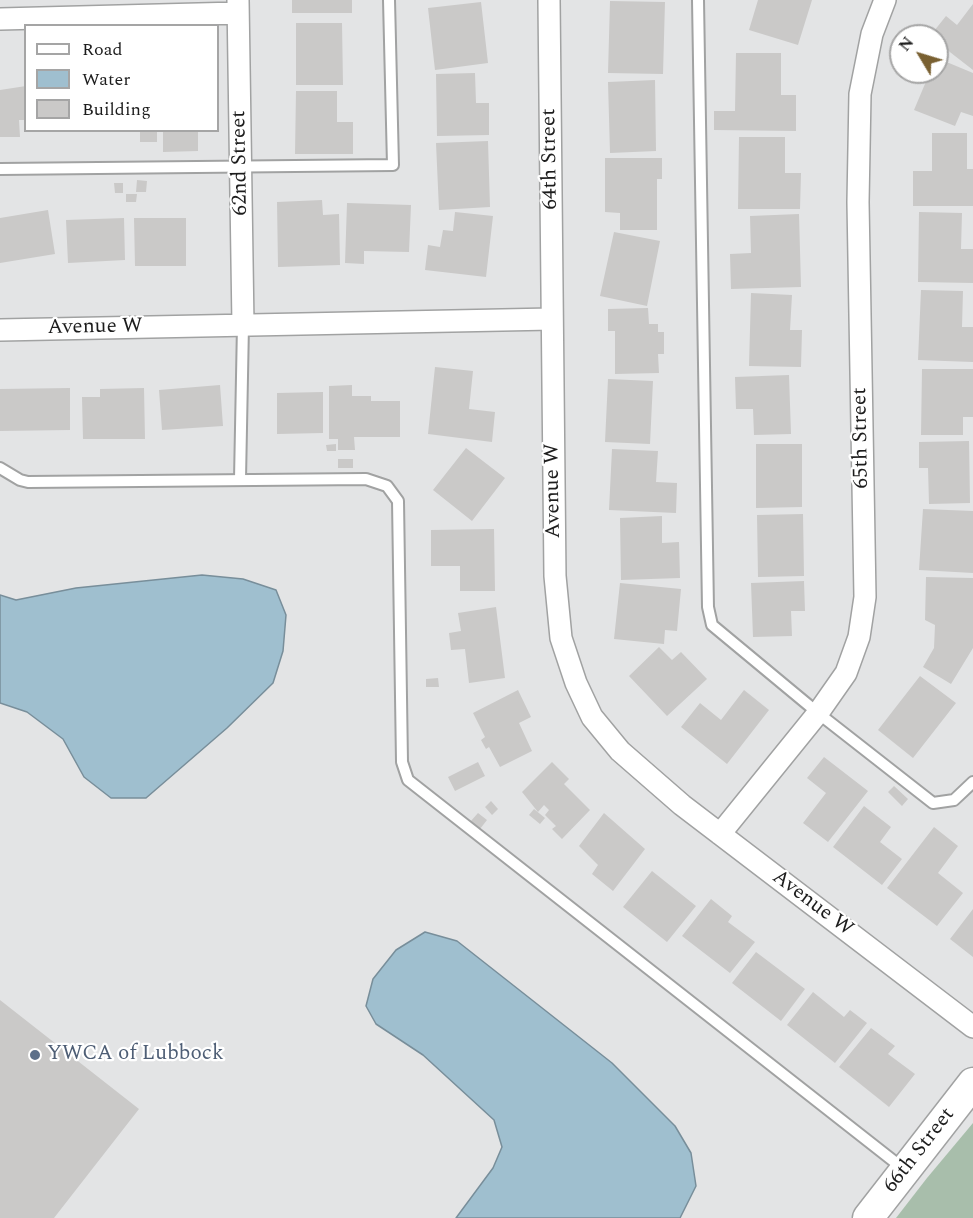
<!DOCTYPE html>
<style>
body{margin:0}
#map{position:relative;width:973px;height:1218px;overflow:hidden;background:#e3e4e5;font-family:Spectral,serif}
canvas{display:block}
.legend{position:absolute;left:24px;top:24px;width:195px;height:108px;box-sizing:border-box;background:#fff;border:2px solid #a5a5a5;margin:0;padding:8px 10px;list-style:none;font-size:18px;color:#1d1d1d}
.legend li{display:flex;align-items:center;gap:12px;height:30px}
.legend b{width:30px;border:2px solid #a5a5a5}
.north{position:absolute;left:889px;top:24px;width:60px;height:60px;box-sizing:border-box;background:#fff;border:2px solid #a5a5a5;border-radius:50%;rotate:308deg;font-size:16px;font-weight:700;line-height:24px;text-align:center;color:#1d1d1d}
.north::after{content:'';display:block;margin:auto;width:21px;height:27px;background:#796031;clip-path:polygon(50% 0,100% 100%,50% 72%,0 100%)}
</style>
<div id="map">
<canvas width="973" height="1218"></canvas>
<ul class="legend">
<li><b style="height:8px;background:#fff"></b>Road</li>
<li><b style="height:16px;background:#9fbfcf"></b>Water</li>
<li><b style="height:16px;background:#cac9c8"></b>Building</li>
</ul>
<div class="north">N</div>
</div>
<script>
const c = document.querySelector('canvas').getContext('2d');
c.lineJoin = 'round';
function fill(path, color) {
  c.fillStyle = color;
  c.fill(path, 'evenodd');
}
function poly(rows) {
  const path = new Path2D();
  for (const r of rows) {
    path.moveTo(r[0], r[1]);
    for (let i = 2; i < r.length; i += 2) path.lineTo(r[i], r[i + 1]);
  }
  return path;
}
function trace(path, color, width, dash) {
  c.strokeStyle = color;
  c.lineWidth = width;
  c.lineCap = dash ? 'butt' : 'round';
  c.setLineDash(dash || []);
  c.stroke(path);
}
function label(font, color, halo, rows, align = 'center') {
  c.font = font + ' Spectral,serif';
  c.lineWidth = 4.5;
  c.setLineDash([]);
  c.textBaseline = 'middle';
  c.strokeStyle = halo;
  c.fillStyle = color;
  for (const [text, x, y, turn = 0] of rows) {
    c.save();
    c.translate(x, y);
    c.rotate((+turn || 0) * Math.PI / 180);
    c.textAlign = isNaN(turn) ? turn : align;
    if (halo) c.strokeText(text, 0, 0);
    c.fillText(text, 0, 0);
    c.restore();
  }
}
fill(poly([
 [973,1123,973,1218,896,1218,927,1178]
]), '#a8beab');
const water = poly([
 [202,575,243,579,276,590,286,615,283,651,273,683,227,728,146,798,111,798,84,777,63,739,27,712,0,703,0,595,16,600,76,588,202,575],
 [425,932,457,941,612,1063,675,1126,691,1153,696,1186,680,1218,456,1218,493,1168,502,1147,494,1120,423,1055,376,1024,366,1006,373,979,396,950,425,932]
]);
fill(water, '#9fbfcf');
trace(water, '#788e9a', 1.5);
fill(poly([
 [292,0,352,0,352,13,292,13],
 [758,0,812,0,798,45,749,30],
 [610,1,665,2,663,74,608,73],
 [481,2,488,63,435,70,428,8],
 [973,4,973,70,937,42,937,36,930,36,946,16,957,25],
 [296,23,342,23,343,85,296,85],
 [736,53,781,53,781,95,796,95,796,131,714,130,714,111,735,111],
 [937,58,973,73,973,116,961,112,955,126,914,110,930,72,937,72],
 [475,73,476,103,489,103,489,135,437,136,436,74],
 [655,80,656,151,610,153,608,82],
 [26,86,26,120,19,120,20,137,0,137,0,90],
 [296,91,337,91,337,122,353,122,353,154,295,154],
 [140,130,157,130,157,142,140,142],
 [163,130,198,130,198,151,163,152],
 [932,133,967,133,967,169,973,169,973,206,913,206,913,171,932,171],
 [739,137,785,137,785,173,801,173,800,209,738,209],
 [488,141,490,207,439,210,436,143],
 [605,158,662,158,662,179,657,179,657,230,620,230,620,213,605,212],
 [137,180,147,181,146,192,136,192],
 [114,183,123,183,123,193,115,193],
 [126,194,137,194,136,202,126,202],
 [322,200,323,215,339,214,340,265,278,267,277,202],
 [347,203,411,205,409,252,364,251,364,264,345,263],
 [48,210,55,254,0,263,0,218],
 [455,212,493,216,486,277,425,270,428,245,440,247,443,230,453,231],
 [919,212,962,213,961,249,973,249,973,283,918,282],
 [799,214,801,287,731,289,730,254,751,253,750,216],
 [124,218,125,260,68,263,66,220],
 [134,218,186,218,186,266,135,266],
 [614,232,660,241,647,306,600,296],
 [921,290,963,291,962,327,973,327,973,362,918,360],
 [751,293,792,295,790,330,802,330,801,367,749,366],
 [648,308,649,324,658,324,658,332,664,332,664,354,658,354,659,373,615,374,615,331,608,331,608,309],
 [435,367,473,371,469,409,495,412,492,442,428,434],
 [922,369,973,369,973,417,963,417,963,435,921,435],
 [789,375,791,434,754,435,753,409,736,409,735,377],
 [608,379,653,381,650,444,605,442],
 [220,385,223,426,162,430,159,390],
 [352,385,352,396,371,396,371,401,400,401,400,437,354,437,355,450,338,450,338,439,329,439,329,386],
 [70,388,70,430,0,431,0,389],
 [144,388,145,439,83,439,82,397,100,397,100,389],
 [323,392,323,433,277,434,277,393],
 [969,441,970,503,929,504,928,468,919,468,919,442],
 [336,444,336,451,327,451,326,445],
 [756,444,802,444,802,507,756,508],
 [466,448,505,478,472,521,433,490],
 [612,449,658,451,656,482,677,483,676,513,609,510],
 [338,459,353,459,353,468,338,468],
 [923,509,973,511,973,573,919,570],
 [803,514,804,576,758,577,757,515],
 [662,516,662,543,679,542,680,578,621,580,620,518],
 [494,529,495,591,460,591,460,566,431,566,431,530],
 [926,577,973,578,973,648,951,684,923,667,934,648,935,625,925,620],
 [804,581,805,611,791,611,792,636,753,637,751,583],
 [620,583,681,589,677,631,665,630,664,644,614,639],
 [496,607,505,678,469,683,465,649,451,650,449,633,461,631,458,613],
 [659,647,672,660,681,652,707,679,667,716,629,676],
 [920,676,956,703,913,758,878,730],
 [438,678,439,687,426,687,426,679],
 [518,690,531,717,519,723,532,751,500,767,489,747,486,749,481,740,485,737,473,713],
 [744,690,769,710,727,764,681,727,700,703,721,720],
 [824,757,868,791,828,842,803,823,826,793,807,778],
 [478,762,485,776,455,791,448,777],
 [552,762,569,779,564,784,590,810,562,839,552,829,556,826,545,815,549,810,544,805,538,812,522,792],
 [894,786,908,799,902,806,888,792],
 [491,801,498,809,492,815,485,807],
 [864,806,891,827,880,842,902,859,882,885,833,847],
 [534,809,545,818,540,824,529,815],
 [478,813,487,820,480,829,470,822],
 [604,813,645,849,613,891,592,874,598,865,579,846],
 [934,827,958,846,938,873,963,893,937,926,887,888],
 [652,871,696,906,667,942,623,907],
 [711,899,732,916,728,922,755,942,730,973,682,936],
 [973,909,973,957,950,939],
 [756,952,805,989,781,1021,732,983],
 [813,992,844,1017,850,1010,867,1023,835,1063,787,1025],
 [0,1000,139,1109,54,1218,0,1218],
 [871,1028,895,1046,888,1054,915,1074,889,1107,839,1067]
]), '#cac9c8');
const lane = poly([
 [698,0,708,607,712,625,818,713,933,803,954,800,973,782],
 [0,169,393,165,389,0],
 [0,468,20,480,28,482,366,479,387,486,398,501,402,762,408,780,905,1170],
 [240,479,243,325]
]);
const street = poly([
 [238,0,243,325],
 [549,0,555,576,561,638,576,683,592,717,620,751,682,805,973,1027],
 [0,19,238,13],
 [0,330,552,319],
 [720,834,818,713,846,673,859,637,865,597,858,202,860,94,872,34,885,0]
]);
const secondary = poly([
 [868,1218,973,1083]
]);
trace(lane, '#a1a2a2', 14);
trace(street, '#a1a2a2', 24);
trace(secondary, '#a1a2a2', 33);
trace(lane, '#fff', 10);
trace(street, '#fff', 21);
trace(secondary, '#fff', 30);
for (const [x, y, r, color] of [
 [35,1055,6,"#5c6f8a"]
]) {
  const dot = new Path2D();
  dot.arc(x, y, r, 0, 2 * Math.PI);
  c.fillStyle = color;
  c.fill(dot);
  trace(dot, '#fff', 2);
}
label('21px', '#1d1d1d', '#fff', [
 ["64th Street",551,159,-91],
 ["62nd Street",241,163,-91],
 ["Avenue W",95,328,-1],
 ["65th Street",862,438,-91],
 ["Avenue W",554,491,-91],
 ["Avenue W",812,904,37],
 ["66th Street",920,1151,-52]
]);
label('21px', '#4e5e75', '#fff', [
 ["YWCA of Lubbock",47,1055]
], 'left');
</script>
